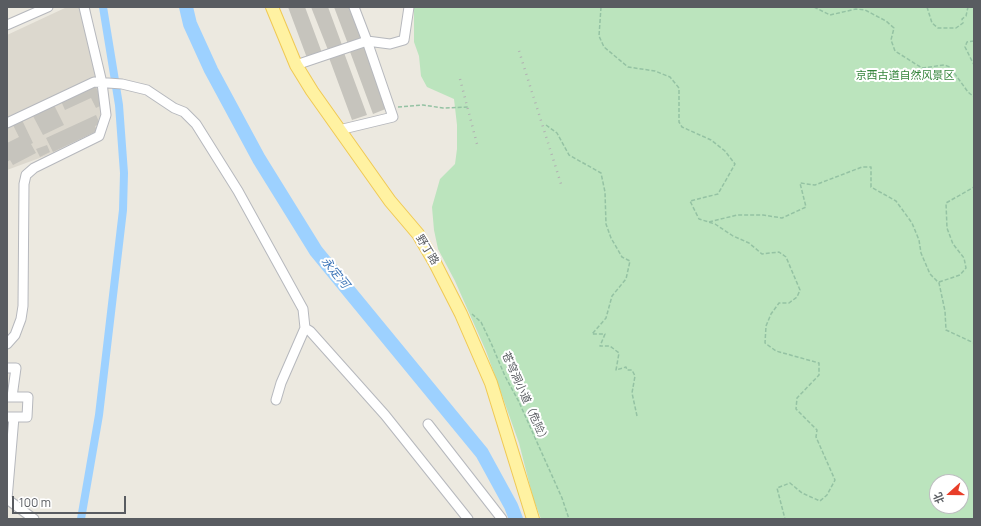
<!DOCTYPE html>
<meta charset="utf-8">
<style>
body{margin:0}
#map{position:relative;width:981px;height:526px;overflow:hidden;background:#ece9e0;font-family:Manrope,"Noto Sans SC",sans-serif}
canvas{display:block}
.frame{position:absolute;inset:0;border:8px solid #595c61;pointer-events:none}
.north{position:absolute;left:929px;top:474px;width:40px;height:40px;box-sizing:border-box;background:#fff;border:1px solid #bdbec0;border-radius:50%;rotate:249deg;font-size:11px;font-weight:700;line-height:16px;text-align:center;color:#595c61}
.north::after{content:'';display:block;margin:auto;width:14px;height:18px;background:#e83e29;clip-path:polygon(50% 0,100% 100%,50% 72%,0 100%)}
.scale{position:absolute;left:12px;top:496px;width:114px;height:18px;box-sizing:border-box;border:2px solid #595c61;border-top:0;padding-left:5px;font-size:12px;line-height:14px;white-space:nowrap;color:#595c61;-webkit-text-stroke:3px #fff;paint-order:stroke}
</style>
<div id="map">
<canvas width="981" height="526"></canvas>
<div class="frame"></div>
<div class="north">北</div>
<div class="scale">100 m</div>
</div>
<script>
const c = document.querySelector('canvas').getContext('2d');
c.lineJoin = 'round';
function fill(path, color) {
  c.fillStyle = color;
  c.fill(path, 'evenodd');
}
function poly(rows) {
  const path = new Path2D();
  for (const r of rows) {
    path.moveTo(r[0], r[1]);
    for (let i = 2; i < r.length; i += 2) path.lineTo(r[i], r[i + 1]);
  }
  return path;
}
function trace(path, color, width, dash) {
  c.strokeStyle = color;
  c.lineWidth = width;
  c.lineCap = dash ? 'butt' : 'round';
  c.setLineDash(dash || []);
  c.stroke(path);
}
function label(font, color, halo, rows, align = 'center') {
  c.font = font + ' Manrope,"Noto Sans SC",sans-serif';
  c.lineWidth = 4;
  c.setLineDash([]);
  c.textBaseline = 'middle';
  c.strokeStyle = halo;
  c.fillStyle = color;
  for (const [text, x, y, turn = 0] of rows) {
    c.save();
    c.translate(x, y);
    c.rotate((+turn || 0) * Math.PI / 180);
    c.textAlign = isNaN(turn) ? turn : align;
    if (halo) c.strokeText(text, 0, 0);
    c.fillText(text, 0, 0);
    c.restore();
  }
}
fill(poly([
 [67,7,90,7,105,99,100,124,97,131,45,156,7,170,7,35]
]), '#dcd8ce');
fill(poly([
 [414,7,974,7,974,519,541,519,533,498,519,443,486,351,455,281,438,249,434,230,432,207,440,179,455,164,457,149,457,125,454,99,427,87,421,76,419,56,414,42],
 [937,482,961,482,961,506,937,506]
]), '#bbe4bd');
trace(poly([
 [81,519,99,415,123,210,124,173,119,105,103,7]
]), '#9dd1ff', 8);
trace(poly([
 [186,7,190,24,211,70,259,159,316,251,482,453,511,506,516,519]
]), '#9dd1ff', 14);
fill(poly([
 [288,7,305,7,322,53,307,58],
 [311,7,328,7,342,45,328,50],
 [334,7,351,7,363,39,348,44],
 [364,43,388,108,373,114,349,49],
 [343,50,367,115,352,120,328,55],
 [95,85,104,104,96,108,91,98,65,110,61,101],
 [54,105,64,125,43,135,33,116],
 [96,115,100,124,95,126,97,131,53,152,46,138],
 [22,120,33,143,31,144,36,153,13,165,10,160,7,162,7,143,19,137,13,125],
 [47,145,50,152,40,157,36,149]
]), '#c6c4bd');
const minor = poly([
 [7,25,48,7],
 [296,65,367,41,354,7],
 [7,123,94,82,122,84,147,90,174,108,184,112,196,124,238,191,303,309,305,328,281,383,276,400],
 [339,130,393,117,367,41,390,44,404,40,409,7],
 [305,328,310,331,385,415,468,519],
 [7,344,15,335,21,319,23,306,24,184,26,175,34,168,99,136,106,115,102,83,84,7],
 [7,368,16,368,12,397,7,397],
 [7,417,27,417,28,397,12,397],
 [14,417,7,499,34,519],
 [428,424,502,519]
]);
const major = poly([
 [272,7,296,65,312,91,390,201,418,234,435,263,461,314,491,383,533,519]
]);
trace(minor, '#b6b8bd', 11);
trace(major, '#f0c954', 14);
trace(poly([
 [601,7,599,36,604,47,628,67,655,71,670,77,679,88,679,122,682,127,711,140,725,151,735,164,718,194,690,201,699,219,715,224,733,236,749,243,762,254,779,252,786,257,800,290,797,297,789,303,779,303,771,314,766,326,765,343,776,351,819,363,819,375,797,398,796,409,817,430,816,437,835,480,827,495,820,501,802,493,790,483,777,488,785,519],
 [814,7,830,15,856,9,865,10,886,21,894,28,891,40,895,51,922,68,944,65,950,67,968,92,974,97],
 [927,7,932,23,938,28,956,28,963,23,962,19,966,16,968,7],
 [974,41,967,42,965,47,974,65],
 [398,107,423,105,443,108,468,107],
 [546,125,557,133,569,155,601,173,605,192,606,224,611,238,622,257,630,261,626,279,612,296,606,318,592,334,605,334,600,346,610,346,619,353,616,370,626,367,627,370,632,370,635,376,632,393,637,416],
 [709,222,737,215,763,215,782,218,806,207,800,183,815,185,862,167,871,167,871,187,896,201,912,223,919,240,921,253,930,274,939,283,945,311,946,330,974,343],
 [939,282,960,275,966,268,964,258,953,244,947,228,946,203,974,187],
 [472,314,481,322,491,343,505,376,519,402,562,498,569,519]
]), '#94c2a3', 1.5, [4, 2]);
trace(minor, '#fff', 9);
trace(major, '#fff2a2', 12);
trace(poly([
 [519,51,562,187],
 [460,79,477,144]
]), '#b1b2b2', 2.5, [1, 5]);
label('11px', '#34843b', '#fff', [
 ["京西古道自然风景区",905,76]
]);
label('11px', '#595c61', '#fff', [
 ["野丁路",427,250,59],
 ["苍穹洞小道（危险）",525,398,66]
]);
label('italic 12px', '#3e76b8', '#fff', [
 ["永定河",335,273,51]
]);
</script>
